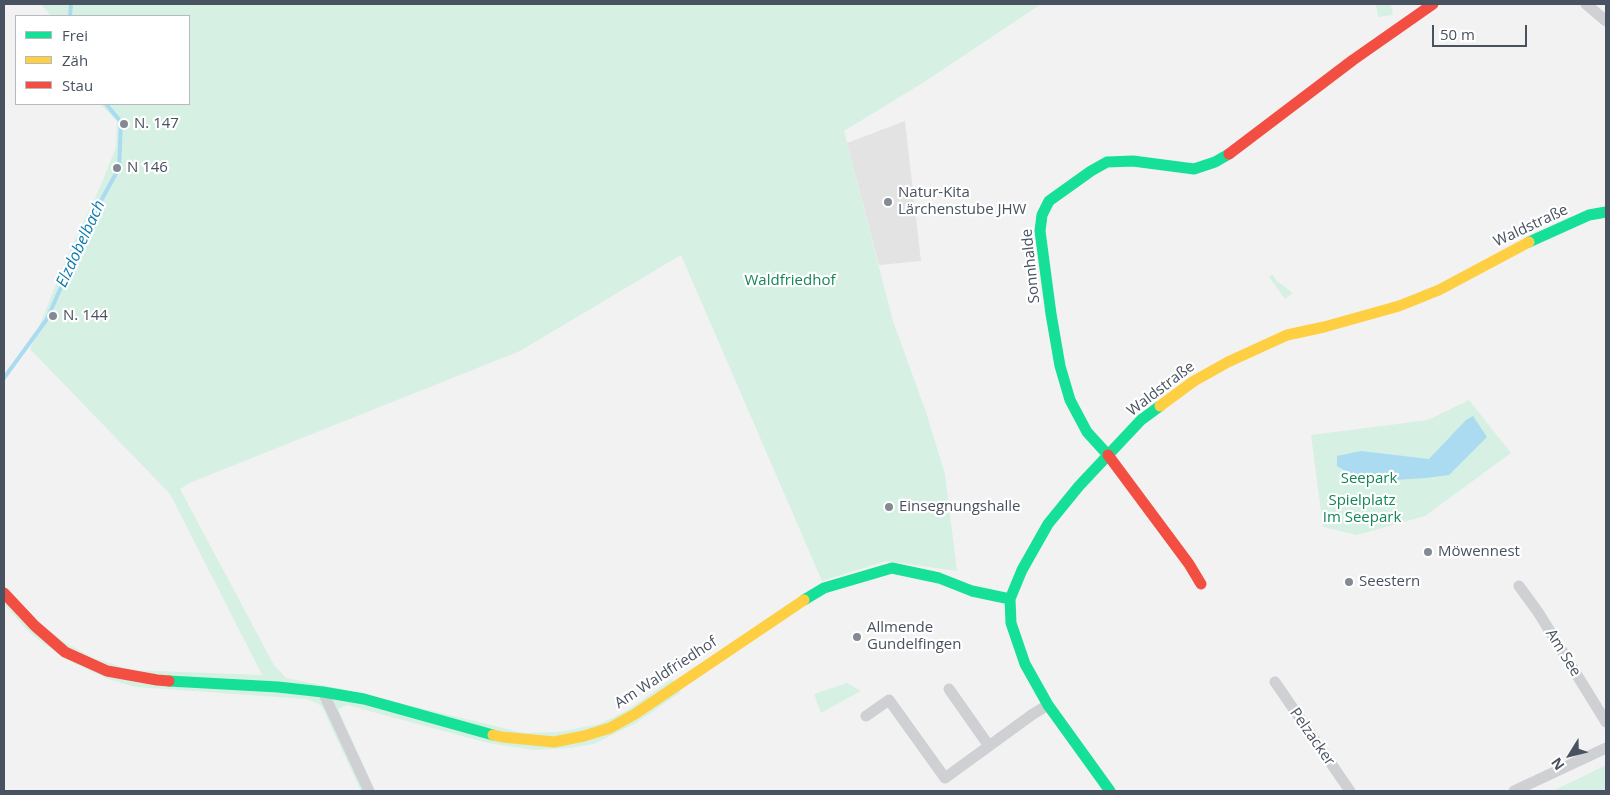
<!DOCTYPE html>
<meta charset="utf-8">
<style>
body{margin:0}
#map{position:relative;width:1610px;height:795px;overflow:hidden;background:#f3f2f2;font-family:"Open Sans",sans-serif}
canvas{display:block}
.frame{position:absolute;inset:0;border:5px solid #485260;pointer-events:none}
.legend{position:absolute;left:15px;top:15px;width:175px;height:90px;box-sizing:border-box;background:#fff;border:1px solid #b6babf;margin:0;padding:6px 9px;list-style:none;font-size:15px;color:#485260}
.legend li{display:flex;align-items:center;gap:10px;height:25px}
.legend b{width:25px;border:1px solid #b6babf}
.north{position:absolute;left:1545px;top:730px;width:50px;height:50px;-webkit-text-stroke:4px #fff;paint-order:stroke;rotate:234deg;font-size:14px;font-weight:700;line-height:20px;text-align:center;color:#485260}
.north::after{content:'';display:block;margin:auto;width:18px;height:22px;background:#485260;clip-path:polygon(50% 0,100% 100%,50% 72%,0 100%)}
.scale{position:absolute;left:1432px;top:25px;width:95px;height:22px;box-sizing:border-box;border:2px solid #485260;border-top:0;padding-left:6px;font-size:15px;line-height:18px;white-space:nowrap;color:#485260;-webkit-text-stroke:4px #fff;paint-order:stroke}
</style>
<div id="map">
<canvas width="1610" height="795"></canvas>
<div class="frame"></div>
<ul class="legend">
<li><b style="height:6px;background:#16e098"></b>Frei</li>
<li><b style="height:6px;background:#ffcf43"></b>Zäh</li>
<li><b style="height:6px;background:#f24e42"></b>Stau</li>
</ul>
<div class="north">N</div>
<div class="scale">50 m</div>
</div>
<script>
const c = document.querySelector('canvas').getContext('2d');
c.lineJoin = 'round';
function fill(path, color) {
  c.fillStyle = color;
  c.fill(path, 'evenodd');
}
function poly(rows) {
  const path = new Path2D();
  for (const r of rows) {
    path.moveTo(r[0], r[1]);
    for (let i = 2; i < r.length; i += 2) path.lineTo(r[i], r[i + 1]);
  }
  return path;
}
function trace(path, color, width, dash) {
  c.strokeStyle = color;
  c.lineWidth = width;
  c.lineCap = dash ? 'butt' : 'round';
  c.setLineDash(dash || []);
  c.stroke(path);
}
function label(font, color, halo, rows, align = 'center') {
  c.font = font + ' "Open Sans",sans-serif';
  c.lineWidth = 4.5;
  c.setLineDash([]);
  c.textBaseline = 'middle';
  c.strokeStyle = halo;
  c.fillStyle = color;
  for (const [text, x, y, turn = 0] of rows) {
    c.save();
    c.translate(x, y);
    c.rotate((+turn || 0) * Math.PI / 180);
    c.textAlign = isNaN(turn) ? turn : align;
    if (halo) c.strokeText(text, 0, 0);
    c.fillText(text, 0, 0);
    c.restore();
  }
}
fill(poly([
 [905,121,921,261,879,265,847,143]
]), '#e4e3e4');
fill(poly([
 [41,4,1041,4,921,84,844,131,893,321,926,412,945,474,957,571,886,561,822,581,681,255,520,351,192,482,180,489,274,665,286,678,342,689,524,733,559,732,599,724,626,711,672,679,681,692,636,723,594,744,570,748,534,750,488,743,347,705,338,709,375,791,361,791,322,707,317,703,306,699,135,687,108,679,63,658,30,633,4,604,4,585,38,622,67,644,96,659,132,670,262,675,170,494,30,349,69,252,101,185,116,147,117,121,100,104,189,104,189,16,51,16],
 [1376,4,1391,4,1393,15,1378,17],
 [1272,274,1277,281,1293,293,1285,299,1269,277],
 [1469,400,1511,453,1425,516,1357,535,1323,527,1311,435,1428,420],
 [847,683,861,691,821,713,814,694],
 [1606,765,1606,791,1553,791]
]), '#d6f1e3');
fill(poly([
 [1473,416,1487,437,1449,475,1426,478,1364,482,1337,466,1337,456,1361,451,1429,459,1466,420]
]), '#aadbf1');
trace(poly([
 [70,16,71,4],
 [4,378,47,319,91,219,119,168,121,122,106,104]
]), '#aadbf1', 4);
trace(poly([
 [1586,4,1606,21],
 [1519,586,1538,612,1606,722],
 [1275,682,1350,791],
 [949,689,989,746],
 [323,692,369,791],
 [866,716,889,700,945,778,1033,714,1048,705],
 [1514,791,1606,748]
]), '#ced0d3', 11);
trace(poly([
 [1529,242,1589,215,1606,212],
 [1108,455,1087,432,1070,400,1060,366,1051,314,1040,231,1042,215,1049,201,1091,171,1107,162,1133,161,1194,169,1215,162,1229,154],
 [804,600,824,588,892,568,939,578,972,591,1010,599],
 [169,681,278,687,323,692,364,699,493,735],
 [1110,791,1048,705,1025,664,1011,623,1010,599,1022,570,1048,524,1079,486,1141,420,1160,406]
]), '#16e098', 11);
trace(poly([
 [1160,406,1194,381,1228,362,1287,335,1324,327,1399,306,1439,290,1529,242],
 [493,735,502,737,554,742,584,736,610,728,635,714,804,600]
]), '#ffcf43', 11);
trace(poly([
 [1229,154,1353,60,1433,4],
 [1108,455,1189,564,1201,584],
 [4,593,35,626,65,652,107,671,157,680,169,681]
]), '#f24e42', 11);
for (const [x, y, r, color] of [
 [124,124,5,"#848a93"],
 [117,168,5,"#848a93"],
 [888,202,5,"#848a93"],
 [53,316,5,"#848a93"],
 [889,507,5,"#848a93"],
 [1428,552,5,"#848a93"],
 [1349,582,5,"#848a93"],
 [857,637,5,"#848a93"]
]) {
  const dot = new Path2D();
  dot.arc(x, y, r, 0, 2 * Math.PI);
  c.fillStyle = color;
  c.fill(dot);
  trace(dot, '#fff', 2);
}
label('15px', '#485260', '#fff', [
 ["N. 147",134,124],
 ["N 146",127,168],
 ["Natur-Kita",898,193],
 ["Lärchenstube JHW",898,210],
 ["N. 144",63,316],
 ["Einsegnungshalle",899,507],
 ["Möwennest",1438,552],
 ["Seestern",1359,582],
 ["Allmende",867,628],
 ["Gundelfingen",867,645]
], 'left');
label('15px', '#485260', '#fff', [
 ["Waldstraße",1531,226,-25],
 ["Sonnhalde",1031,266,-96],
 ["Waldstraße",1161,389,-37],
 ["Am See",1563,653,58],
 ["Am Waldfriedhof",666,673,-33],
 ["Pelzacker",1312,737,55]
]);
label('15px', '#148658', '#fff', [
 ["Waldfriedhof",790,281],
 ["Seepark",1369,479],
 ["Spielplatz",1362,501],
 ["Im Seepark",1362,518]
]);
label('italic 16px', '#087aac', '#fff', [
 ["Elzdobelbach",81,244,-65]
]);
</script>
